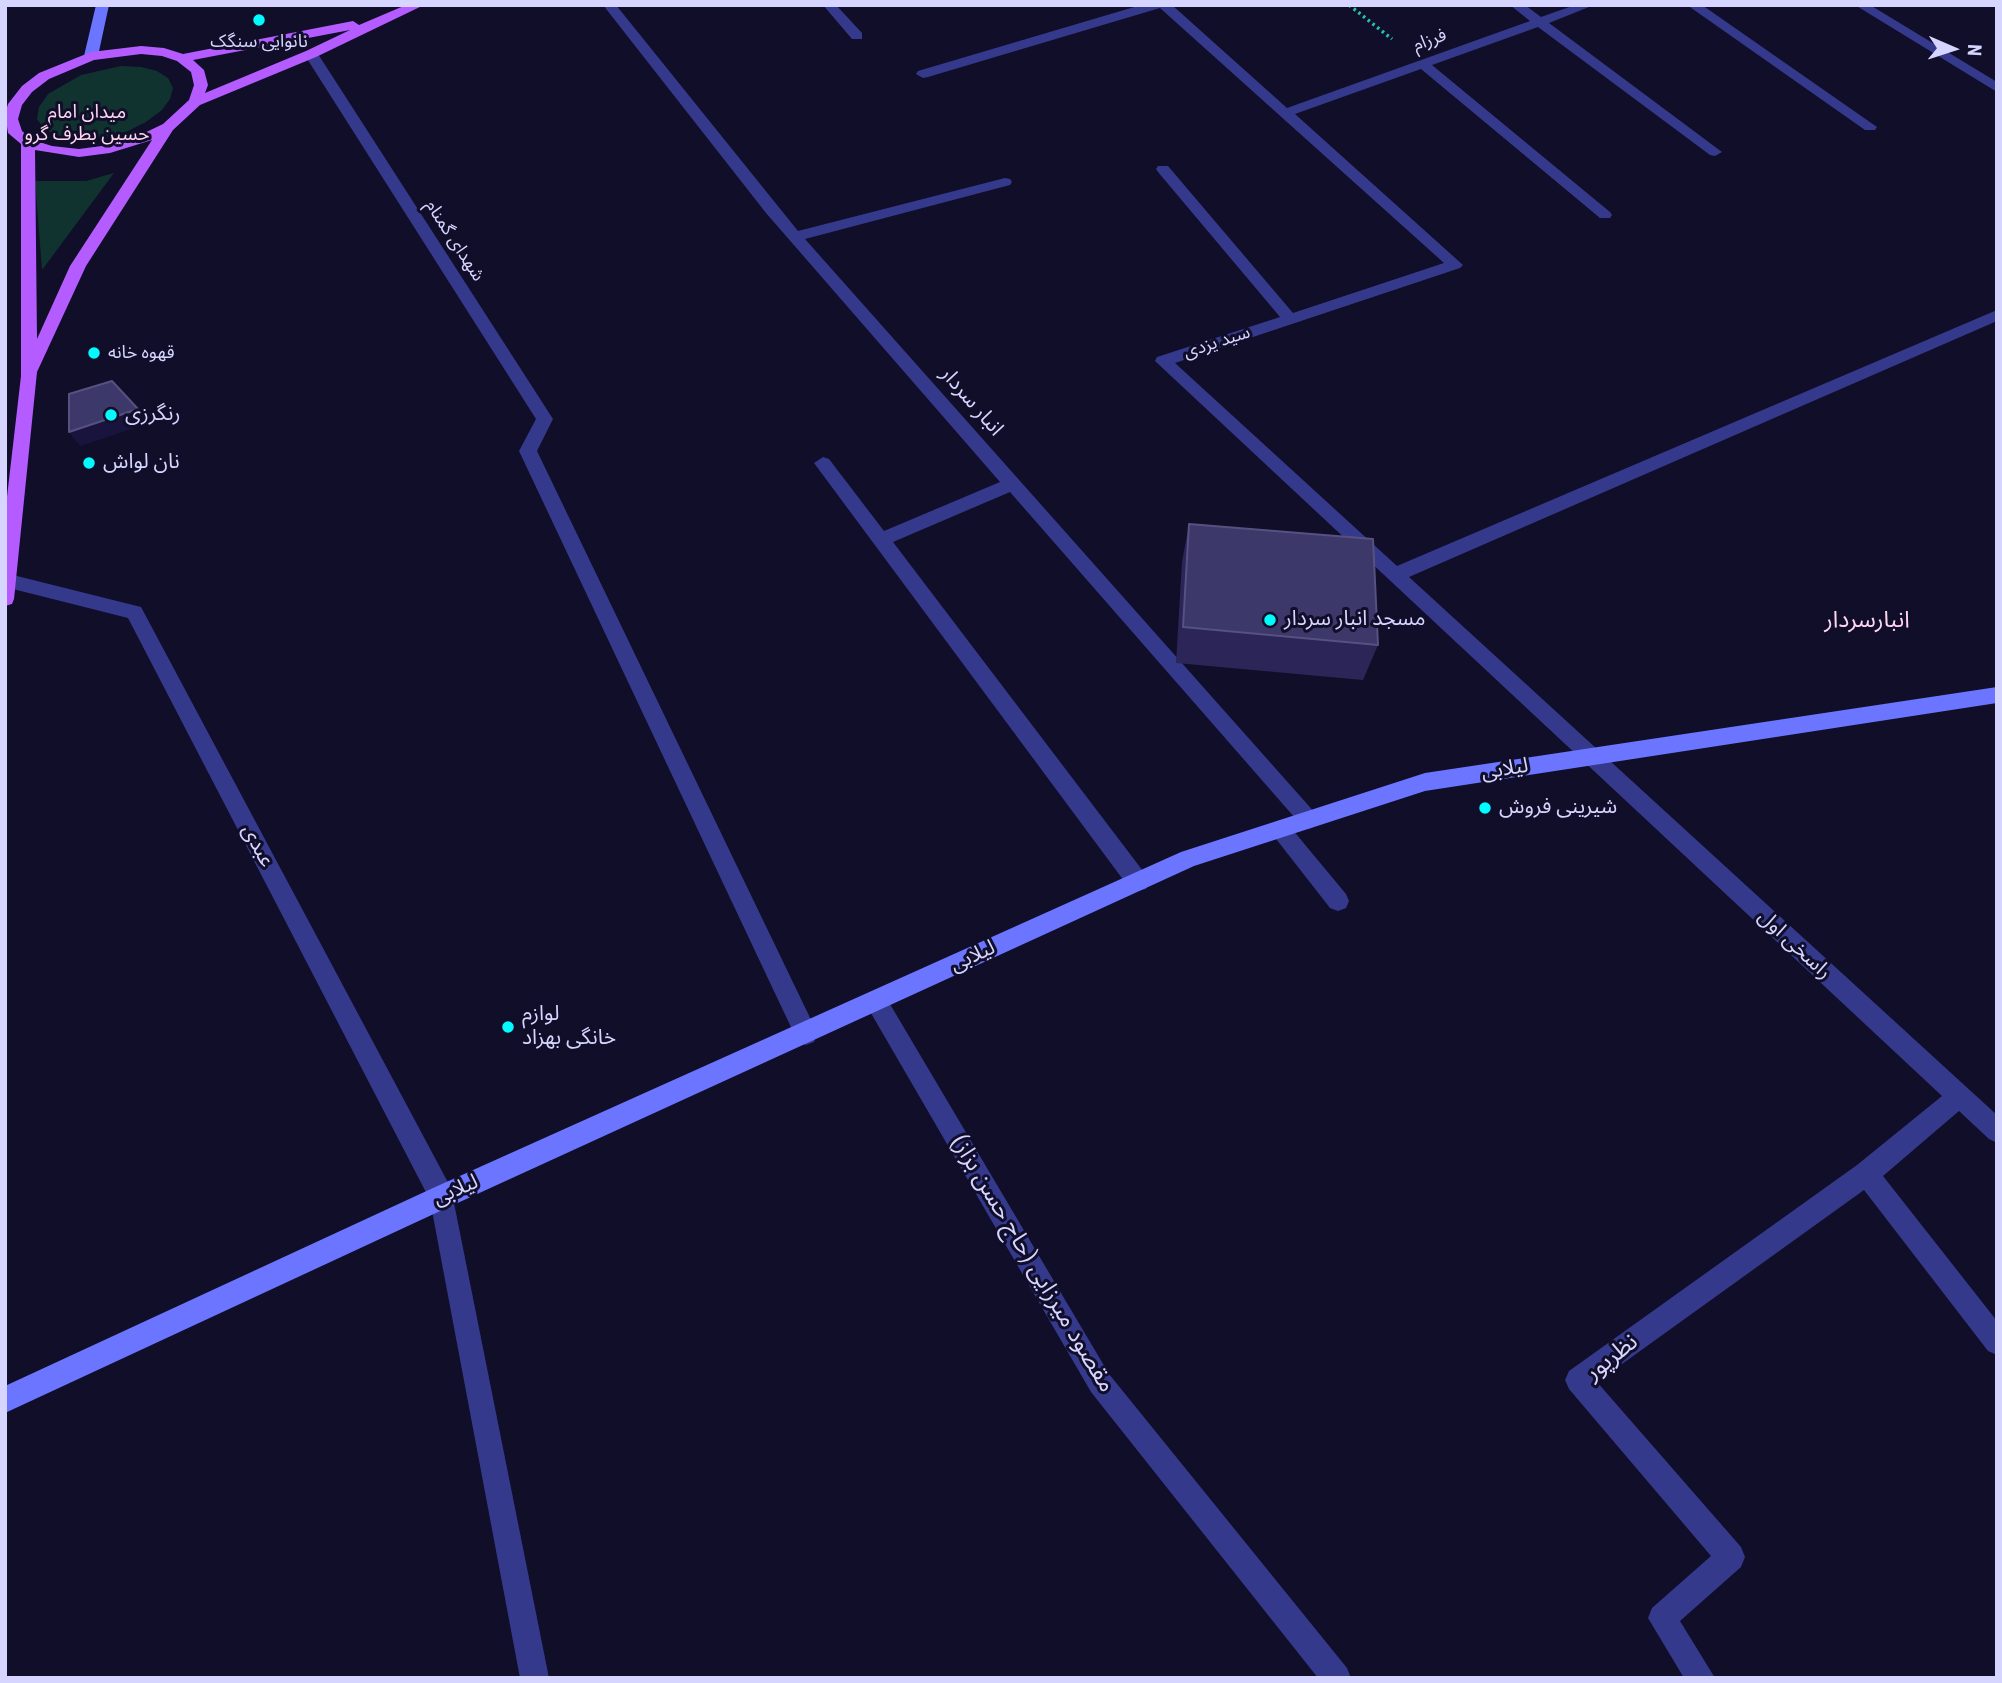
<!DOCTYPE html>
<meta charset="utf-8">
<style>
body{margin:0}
#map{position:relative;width:2002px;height:1683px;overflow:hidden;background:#100e29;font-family:"Roboto Condensed",sans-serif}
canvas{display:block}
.frame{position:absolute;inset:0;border:7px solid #d6d5ff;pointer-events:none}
.north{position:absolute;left:1918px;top:14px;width:70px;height:70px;-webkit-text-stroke:5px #100e29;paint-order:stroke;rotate:93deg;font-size:19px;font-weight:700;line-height:28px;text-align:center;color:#d6d5ff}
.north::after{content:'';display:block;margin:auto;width:24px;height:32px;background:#d6d5ff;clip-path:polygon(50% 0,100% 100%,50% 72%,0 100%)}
</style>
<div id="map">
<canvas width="2002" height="1683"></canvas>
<div class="frame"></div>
<div class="north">N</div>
</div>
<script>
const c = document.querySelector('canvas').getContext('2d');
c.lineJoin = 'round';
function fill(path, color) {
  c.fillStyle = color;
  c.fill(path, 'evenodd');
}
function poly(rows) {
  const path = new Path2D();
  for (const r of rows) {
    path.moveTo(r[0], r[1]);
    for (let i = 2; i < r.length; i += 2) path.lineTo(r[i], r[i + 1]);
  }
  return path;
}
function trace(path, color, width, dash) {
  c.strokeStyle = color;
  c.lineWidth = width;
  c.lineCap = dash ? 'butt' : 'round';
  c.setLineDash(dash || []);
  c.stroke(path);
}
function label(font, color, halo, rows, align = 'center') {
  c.font = font + ' "Roboto Condensed","Noto Sans Arabic",sans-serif';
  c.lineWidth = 6;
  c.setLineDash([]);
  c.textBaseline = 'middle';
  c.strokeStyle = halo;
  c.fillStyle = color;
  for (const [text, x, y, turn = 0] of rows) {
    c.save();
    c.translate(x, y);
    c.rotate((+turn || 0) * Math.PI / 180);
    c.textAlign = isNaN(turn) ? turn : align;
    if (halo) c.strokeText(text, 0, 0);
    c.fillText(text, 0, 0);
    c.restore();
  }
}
fill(poly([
 [121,66,141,67,157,71,168,78,173,88,170,99,162,110,146,122,126,132,102,138,79,139,58,136,44,129,37,119,39,107,48,94,81,75],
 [114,173,42,270,35,181,86,181]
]), '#10332f');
trace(poly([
 [1349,5,1392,39]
]), '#25c3ac', 3.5, [2.5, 3.5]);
fill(poly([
 [1280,820,1287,823,1346,894,1349,901,1346,908,1338,911,1330,908,1273,835,1270,829,1273,823,1280,820]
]), '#35398b');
fill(poly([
 [603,5,616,5,798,231,1005,178,1010,179,1012,182,1010,185,805,239,1316,814,1319,820,1316,826,1309,829,1302,826,1010,492,893,542,1146,875,1149,882,1146,889,1138,891,1130,889,814,463,823,457,829,459,884,531,1000,482,766,213,603,5],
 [823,5,836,5,862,33,862,39,852,39,823,5],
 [1141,5,1172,5,1287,108,1530,21,1510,5,1525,5,1541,17,1575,5,1594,5,1549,23,1722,152,1715,156,1710,155,1538,27,1432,65,1610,212,1612,215,1610,218,1600,218,1421,69,1295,114,1463,265,1460,268,1175,363,1397,566,1997,310,1997,321,1409,577,1997,1115,1997,1143,1989,1139,1959,1111,1883,1176,1997,1321,1997,1355,1988,1351,1864,1190,1597,1382,1741,1547,1745,1557,1741,1567,1680,1621,1715,1678,1684,1678,1648,1618,1652,1608,1711,1556,1569,1389,1565,1380,1569,1371,1857,1165,1942,1096,1155,361,1157,357,1280,317,1158,172,1156,169,1158,166,1168,166,1293,313,1444,263,1160,8,928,77,923,78,916,74,918,71,1141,5],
 [1687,5,1702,5,1877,127,1875,130,1865,130,1687,5],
 [1855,5,1870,5,1997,82,1997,92,1855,5],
 [311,50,318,54,553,419,537,451,814,1026,817,1034,814,1042,806,1045,798,1042,519,451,536,419,304,54,311,50],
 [5,573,141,607,451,1188,549,1678,520,1678,430,1200,128,618,5,587,5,573],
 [876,991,884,994,1109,1374,1347,1668,1351,1678,1318,1678,1091,1392,868,1008,865,1001,868,994,876,991]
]), '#35398b');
fill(poly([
 [96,5,109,5,98,56,91,60,84,56,96,5],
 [1997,687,1997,703,1425,791,1194,866,451,1206,5,1413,5,1386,433,1188,1181,852,1425,773,1997,687]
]), '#6c75ff');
fill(poly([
 [406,5,424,5,316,57,200,105,173,130,86,266,37,372,14,599,12,604,5,606,5,514,21,376,21,144,8,133,5,114,8,104,22,86,39,73,91,52,141,46,164,48,183,54,353,21,359,25,406,5],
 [350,30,306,51,205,93,208,85,204,70,193,60,350,30],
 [141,54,162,56,177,61,191,72,194,85,189,100,163,124,136,137,109,145,79,149,52,146,33,140,22,131,18,119,22,105,32,92,49,79,94,60,141,54],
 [152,140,70,266,37,339,35,150,79,157,110,153,152,140]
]), '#b45cff');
fill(poly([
 [1189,524,1378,645,1363,680,1176,663,1182,562]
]), '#2b2558');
fill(poly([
 [138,409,149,423,80,446,69,432]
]), '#18143d');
const building = poly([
 [112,381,138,409,69,432,69,394,112,381],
 [1189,524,1373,539,1378,645,1183,627,1189,524]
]);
fill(building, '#3d386a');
trace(building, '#555181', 2);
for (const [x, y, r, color] of [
 [259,20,7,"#01fbff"],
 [94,353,7,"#01fbff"],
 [111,415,7,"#01fbff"],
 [89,463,7,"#01fbff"],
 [1270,620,7,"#01fbff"],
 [1485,808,7,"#01fbff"],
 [508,1027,7,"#01fbff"]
]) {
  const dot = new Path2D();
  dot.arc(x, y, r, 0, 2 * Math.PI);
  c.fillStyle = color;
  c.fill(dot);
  trace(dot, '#100e29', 2.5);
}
label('18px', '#d6d5ff', '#100e29', [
 ["فرزام",1430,41,-20],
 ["شهدای گمنام",454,241,57],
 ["سید یزدی",1217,343,-18]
]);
label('18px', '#d6d5ff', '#100e29', [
 ["نانوایی سنگک",259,42],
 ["قهوه خانه",108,353,"left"]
]);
label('19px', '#ffd7f4', '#100e29', [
 ["میدان امام",87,113],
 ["حسین بطرف گرو",87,135]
]);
label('21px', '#d6d5ff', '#100e29', [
 ["انبار سردار",971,402,49],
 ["لیلابی",1505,770,-9],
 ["عبدی",257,846,62],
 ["راسخی اول",1794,945,43],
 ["لیلابی",973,957,-25],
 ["لیلابی",456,1191,-24]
]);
label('21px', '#d6d5ff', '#100e29', [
 ["رنگرزی",125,415],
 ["نان لواش",103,463],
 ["مسجد انبار سردار",1284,620],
 ["شیرینی فروش",1499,808],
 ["لوازم",522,1015],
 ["خانگی بهزاد",522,1039]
], 'left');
label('23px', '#ffd7f4', '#100e29', [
 ["انبارسردار",1867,621]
]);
label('24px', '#d6d5ff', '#100e29', [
 ["مقصود میرزایی (حاج حسن بزاز)",1032,1264,59],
 ["نظرپور",1612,1358,-38]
]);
</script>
